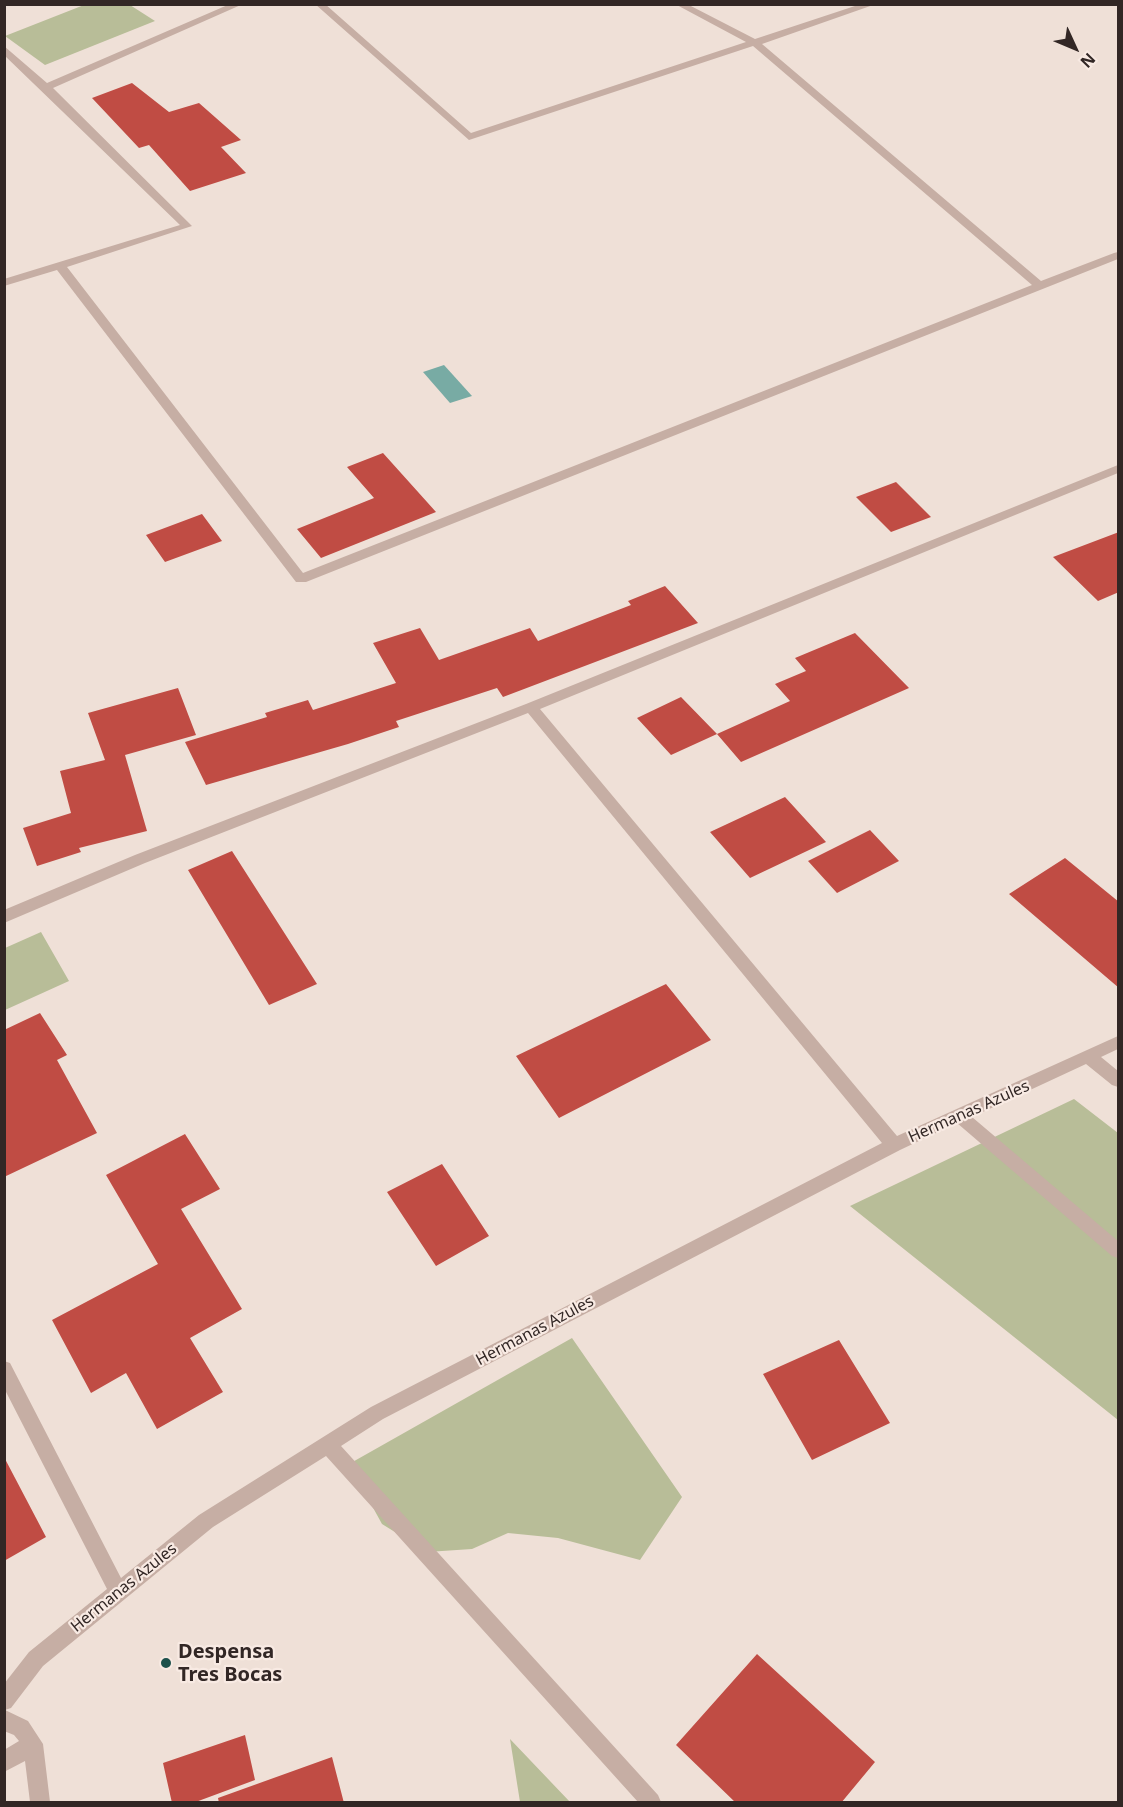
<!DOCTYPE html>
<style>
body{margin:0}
#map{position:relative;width:1123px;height:1807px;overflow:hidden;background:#efe0d7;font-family:"Noto Sans",sans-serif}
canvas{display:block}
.frame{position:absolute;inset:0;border:6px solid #322725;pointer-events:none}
.north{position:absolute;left:1045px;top:18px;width:60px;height:60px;-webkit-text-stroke:4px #f8eae3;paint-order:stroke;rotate:134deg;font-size:16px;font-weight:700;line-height:24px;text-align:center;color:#322725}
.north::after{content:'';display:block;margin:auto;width:21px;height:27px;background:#322725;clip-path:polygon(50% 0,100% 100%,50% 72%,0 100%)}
</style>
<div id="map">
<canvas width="1123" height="1807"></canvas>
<div class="frame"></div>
<div class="north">N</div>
</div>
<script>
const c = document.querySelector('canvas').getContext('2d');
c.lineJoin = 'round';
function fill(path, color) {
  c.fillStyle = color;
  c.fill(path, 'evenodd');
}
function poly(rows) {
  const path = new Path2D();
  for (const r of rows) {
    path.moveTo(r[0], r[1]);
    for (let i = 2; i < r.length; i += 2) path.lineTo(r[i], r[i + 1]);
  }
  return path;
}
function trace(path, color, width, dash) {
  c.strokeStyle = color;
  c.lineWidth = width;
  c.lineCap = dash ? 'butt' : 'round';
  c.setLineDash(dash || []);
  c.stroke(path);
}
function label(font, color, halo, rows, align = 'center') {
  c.font = font + ' "Noto Sans",sans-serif';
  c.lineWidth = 4.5;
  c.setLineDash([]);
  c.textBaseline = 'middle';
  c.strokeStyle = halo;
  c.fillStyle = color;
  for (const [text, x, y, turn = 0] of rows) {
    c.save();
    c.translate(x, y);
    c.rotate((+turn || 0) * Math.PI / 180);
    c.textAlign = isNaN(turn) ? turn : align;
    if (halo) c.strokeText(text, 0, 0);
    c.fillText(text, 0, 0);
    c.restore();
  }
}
fill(poly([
 [84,5,130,5,155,21,45,65,5,36],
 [41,932,69,981,5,1010,5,948],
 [1074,1099,1118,1133,1118,1420,850,1206],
 [572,1338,682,1497,640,1560,558,1538,508,1533,472,1549,427,1552,382,1524,349,1464],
 [510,1739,570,1802,520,1802]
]), '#b8bd98');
fill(poly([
 [444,365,472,396,450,403,423,372]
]), '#78aba4');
fill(poly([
 [132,83,169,112,199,103,241,140,221,147,246,173,190,191,149,145,139,148,92,98],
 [383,453,436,512,321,558,297,529,374,498,347,467],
 [896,482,931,517,891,532,856,497],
 [202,514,222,541,165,562,146,535],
 [1119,532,1119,592,1098,601,1053,557],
 [665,586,698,623,503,697,497,688,396,721,399,727,348,744,206,785,185,742,267,717,265,713,308,700,313,710,396,683,373,643,420,628,439,660,530,628,538,641,631,605,628,601],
 [855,633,909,688,741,762,717,734,790,701,775,684,806,671,795,658],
 [178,688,196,735,125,755,147,831,79,848,81,852,37,866,23,828,71,813,60,771,105,760,88,713],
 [681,697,717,734,671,755,637,718],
 [785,797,826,842,750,878,710,832],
 [870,830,899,861,837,893,808,861],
 [232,851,317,984,269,1005,188,870],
 [1065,858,1119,902,1119,988,1009,894],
 [666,984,711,1040,559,1118,516,1056],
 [40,1013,67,1055,57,1060,97,1133,4,1177,4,1030],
 [185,1134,220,1189,181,1209,242,1309,190,1338,223,1392,157,1429,126,1373,91,1393,52,1320,158,1264,106,1175],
 [442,1164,489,1236,436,1266,387,1192],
 [839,1340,890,1423,812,1460,763,1374],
 [4,1457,46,1537,4,1561],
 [757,1654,875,1762,841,1803,736,1803,676,1745],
 [245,1735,255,1780,193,1803,172,1803,163,1763],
 [332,1757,344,1803,219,1803,218,1798]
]), '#c04c44');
fill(poly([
 [230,4,243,4,53,88,192,226,67,267,303,573,1032,285,753,46,469,140,315,4,325,4,471,133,746,42,675,4,687,4,755,39,861,4,876,4,762,44,1041,281,1114,253,1118,252,1118,259,306,582,296,582,57,270,4,286,4,279,180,225,4,55,4,46,47,83,230,4],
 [1118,465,1118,473,540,709,897,1136,1118,1036,1118,1049,1101,1057,1118,1071,1118,1087,1112,1085,1086,1064,972,1117,1118,1241,1118,1258,1112,1256,957,1123,900,1150,383,1419,341,1446,658,1795,661,1802,638,1802,326,1456,213,1527,43,1666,11,1708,5,1710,28,1721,43,1744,50,1802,30,1802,25,1761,4,1772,4,1750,19,1741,14,1735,4,1731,4,1684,29,1652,107,1589,4,1388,4,1361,10,1363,121,1578,199,1515,371,1407,882,1143,528,713,145,863,4,923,4,910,135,855,526,704,1118,465]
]), '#c6aea4');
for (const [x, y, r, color] of [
 [166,1663,6,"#1d514b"]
]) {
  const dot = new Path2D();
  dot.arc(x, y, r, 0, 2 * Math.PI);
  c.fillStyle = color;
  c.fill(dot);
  trace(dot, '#f8eae3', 2);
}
label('16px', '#322725', '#f8eae3', [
 ["Hermanas Azules",969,1112,-24],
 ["Hermanas Azules",535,1331,-28],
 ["Hermanas Azules",124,1588,-39]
]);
label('bold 20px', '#322725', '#f8eae3', [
 ["Despensa",178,1652],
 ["Tres Bocas",178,1675]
], 'left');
</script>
